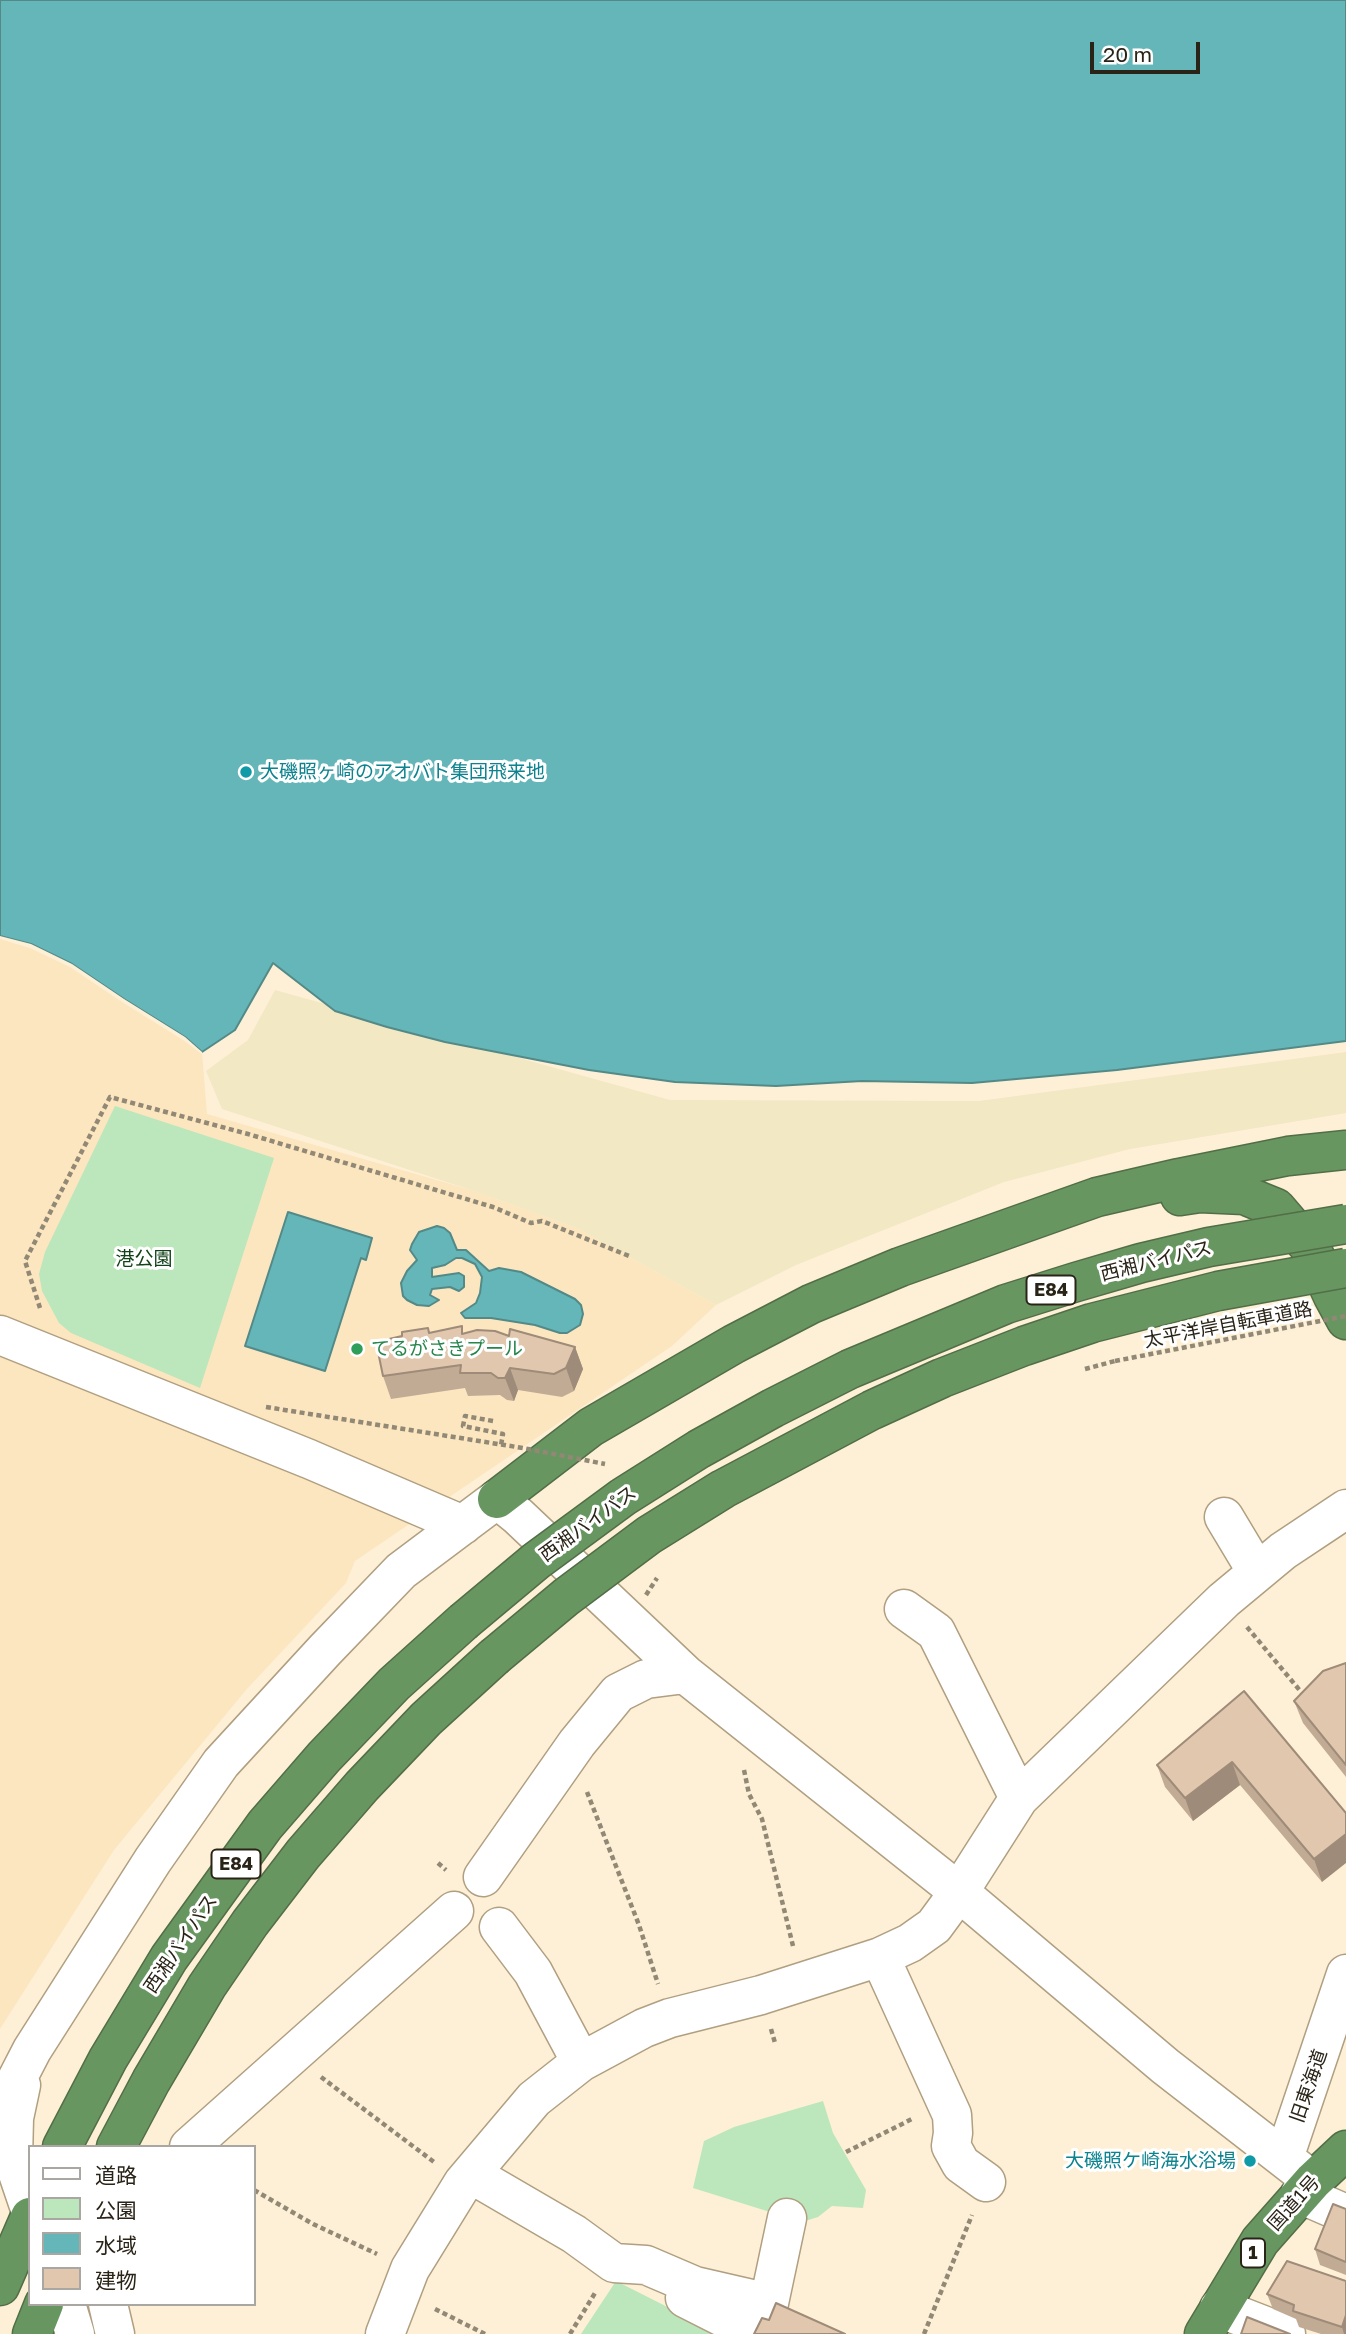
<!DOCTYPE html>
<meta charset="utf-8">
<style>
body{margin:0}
#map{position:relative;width:1346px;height:2334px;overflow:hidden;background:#fef0d6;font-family:"Golos Text","Noto Sans JP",sans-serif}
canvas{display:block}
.legend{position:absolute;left:28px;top:2145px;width:228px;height:161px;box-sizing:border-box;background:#fff;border:2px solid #aaa7a3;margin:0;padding:9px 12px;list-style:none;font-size:21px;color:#2a2418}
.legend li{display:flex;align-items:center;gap:14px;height:35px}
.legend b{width:35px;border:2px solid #aaa7a3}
.scale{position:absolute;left:1090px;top:42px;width:110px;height:32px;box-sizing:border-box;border:4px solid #2a2418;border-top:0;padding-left:9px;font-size:21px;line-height:24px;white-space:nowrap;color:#2a2418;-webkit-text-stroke:5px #fff;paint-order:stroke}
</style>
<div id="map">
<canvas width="1346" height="2334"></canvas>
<ul class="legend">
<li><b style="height:9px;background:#fff"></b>道路</li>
<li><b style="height:19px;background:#bce6bc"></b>公園</li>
<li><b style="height:19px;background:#65b6b8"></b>水域</li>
<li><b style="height:19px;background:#e1c7ad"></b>建物</li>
</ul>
<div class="scale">20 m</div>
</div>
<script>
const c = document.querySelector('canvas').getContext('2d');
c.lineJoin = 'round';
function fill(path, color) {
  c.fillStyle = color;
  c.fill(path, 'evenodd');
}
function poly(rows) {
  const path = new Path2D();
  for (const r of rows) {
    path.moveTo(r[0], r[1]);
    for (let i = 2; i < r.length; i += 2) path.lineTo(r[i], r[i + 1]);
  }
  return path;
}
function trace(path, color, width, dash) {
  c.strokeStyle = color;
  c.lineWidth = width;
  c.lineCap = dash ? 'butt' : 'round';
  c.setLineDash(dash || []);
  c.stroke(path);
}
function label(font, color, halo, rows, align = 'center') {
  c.font = font + ' "Golos Text","Noto Sans JP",sans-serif';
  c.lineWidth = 6;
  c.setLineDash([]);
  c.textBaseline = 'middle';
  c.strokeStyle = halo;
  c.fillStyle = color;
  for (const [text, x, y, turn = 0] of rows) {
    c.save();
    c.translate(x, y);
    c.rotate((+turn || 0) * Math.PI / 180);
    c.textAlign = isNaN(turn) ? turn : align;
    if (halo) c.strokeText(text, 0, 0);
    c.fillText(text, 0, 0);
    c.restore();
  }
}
fill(poly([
 [0,936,72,964,202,1052,207,1114,468,1189,577,1228,716,1305,672,1346,355,1561,346,1583,246,1690,114,1850,0,2029]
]), '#fce6bf');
fill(poly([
 [115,1106,274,1158,200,1388,71,1333,59,1323,42,1291,39,1274,45,1252],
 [823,2101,833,2133,866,2190,863,2208,832,2206,818,2217,802,2222,693,2188,704,2141,734,2127],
 [616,2281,721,2334,581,2334]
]), '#bce6bc');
fill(poly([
 [275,990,670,1100,979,1101,1346,1052,1346,1113,1130,1149,1004,1182,796,1265,716,1305,577,1228,468,1189,222,1109,206,1071,248,1040]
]), '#f2e8c3');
const water = poly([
 [0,0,1346,0,1346,1041,1117,1070,972,1083,862,1081,776,1086,675,1082,589,1070,445,1042,387,1027,335,1011,273,963,235,1030,202,1052,185,1037,124,999,72,964,31,944,0,936,0,0],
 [288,1212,372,1238,366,1260,361,1258,325,1371,245,1346,288,1212],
 [437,1226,444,1228,450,1233,457,1250,466,1250,489,1271,499,1268,521,1272,575,1299,581,1305,583,1314,580,1325,567,1333,560,1333,535,1325,491,1318,465,1318,461,1313,476,1303,480,1293,482,1277,475,1264,462,1258,456,1258,445,1265,432,1268,432,1277,459,1273,464,1276,464,1287,459,1291,450,1287,432,1289,430,1295,439,1300,429,1306,417,1305,407,1300,403,1296,401,1283,407,1271,417,1260,410,1250,412,1244,419,1232,437,1226]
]);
fill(water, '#65b6b8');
trace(water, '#538a88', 2);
fill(poly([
 [0,936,31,944,72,964,124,999,185,1037,202,1052,203,1055,183,1040,122,1002,70,967,30,948,0,939]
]), '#fef0d6');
const minor = poly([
 [0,1335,309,1459,463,1525],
 [1224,1517,1257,1572],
 [904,1609,936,1632,1019,1798],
 [483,1877,577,1743,618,1693,646,1679,685,1674],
 [499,1927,533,1972,581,2062],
 [880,1957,952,2115,953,2133,951,2146,961,2164,986,2182],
 [21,2085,14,2118,13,2159,30,2209],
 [0,2112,32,2050,153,1860,221,1763,325,1650,401,1571,497,1499,518,1516,685,1674,959,1892,1165,2066,1313,2181],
 [189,2147,454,1911],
 [1284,2158,1346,1974],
 [471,2174,574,2234,614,2263,646,2265,695,2286,769,2303,787,2218],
 [1300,2194,1346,2214],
 [685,2298,756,2334],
 [66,2304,75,2334],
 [108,2304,115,2334],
 [1219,2308,1286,2334],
 [385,2334,410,2269,463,2183,534,2099,581,2062,644,2028,670,2018,761,1995,880,1957,910,1943,934,1926,959,1892,1019,1798,1224,1600,1283,1551,1346,1509]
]);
const highway = poly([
 [1180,1196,1200,1193,1244,1195,1276,1208,1312,1250,1333,1296,1346,1320],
 [497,1499,591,1427,734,1344,811,1304,900,1267,1097,1197,1179,1178,1288,1156,1346,1150],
 [62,2147,108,2059,169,1958,265,1825,324,1757,394,1684,463,1622],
 [116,2147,151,2081,207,1986,250,1923,303,1854,362,1786,426,1719,494,1657],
 [0,2286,30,2217],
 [32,2334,44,2304],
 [1204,2334,1260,2241,1313,2181,1346,2150]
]);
trace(minor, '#b09f81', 41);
trace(highway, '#526e47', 41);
trace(poly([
 [40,1308,25,1261,110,1097,248,1134,493,1207,531,1223,542,1221,629,1256],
 [1085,1369,1115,1361],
 [493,1421,465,1416,463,1426,503,1434,501,1445],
 [1247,1627,1302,1693],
 [744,1770,749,1794,762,1819,793,1946],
 [587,1792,639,1925,658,1984],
 [438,1863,446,1870],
 [771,2029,775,2043],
 [321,2077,434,2162],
 [846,2152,914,2118],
 [254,2190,313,2224,377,2254],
 [435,2309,485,2334],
 [570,2334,595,2293],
 [924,2334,972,2215]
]), '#918875', 4.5, [5, 3.5]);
trace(minor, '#fff', 38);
trace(highway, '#689661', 38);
const highwayBridge = poly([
 [463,1622,536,1561,623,1497,699,1449,773,1408,850,1369,1006,1304,1076,1282,1141,1263,1209,1247,1346,1224],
 [494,1657,566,1597,649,1535,723,1489,872,1410,942,1378,1024,1346,1092,1323,1218,1291,1346,1268]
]);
trace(highwayBridge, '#526e47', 41, []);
trace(poly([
 [1115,1361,1346,1316],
 [266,1407,523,1448,605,1464],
 [646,1595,657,1578]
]), '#918875', 4.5, [5, 3.5]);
trace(highwayBridge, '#689661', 38);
fill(poly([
 [430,1333,509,1336,575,1347,583,1369,574,1391,562,1397,518,1390,514,1401,507,1400,500,1395,468,1396,465,1388,391,1399,383,1376],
 [1346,1663,1346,1777,1303,1723,1294,1701],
 [1244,1691,1346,1813,1322,1882,1240,1785,1193,1821,1165,1787,1157,1765],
 [1346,2209,1346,2275,1320,2265,1315,2249],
 [1346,2281,1346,2334,1321,2334,1299,2327,1296,2319,1273,2309,1267,2294]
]), '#c2ab95');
fill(poly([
 [575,1347,583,1369,574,1391,566,1368],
 [510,1368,518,1390,514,1401,505,1378],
 [1232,1762,1240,1785,1193,1821,1185,1798],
 [1346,1834,1346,1863,1322,1882,1314,1859],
 [1346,2315,1346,2334,1344,2334,1342,2327]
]), '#9e8b79');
const building = poly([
 [462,1326,462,1334,477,1330,495,1331,509,1336,510,1329,575,1347,566,1368,554,1374,510,1368,505,1378,498,1378,491,1373,460,1373,461,1365,383,1376,376,1342,402,1336,402,1332,428,1328,429,1333,462,1326],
 [1346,1663,1346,1765,1294,1701,1323,1671,1346,1663],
 [1244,1691,1346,1813,1346,1834,1314,1859,1232,1762,1185,1798,1157,1765,1244,1691],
 [1333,2204,1346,2209,1346,2262,1315,2249,1333,2204],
 [1287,2261,1346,2281,1346,2315,1342,2327,1293,2311,1294,2305,1267,2294,1287,2261],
 [776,2303,845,2334,754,2334,762,2318,769,2320,776,2303],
 [1247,2317,1290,2334,1241,2334,1247,2317]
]);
fill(building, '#e1c7ad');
trace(building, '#9e8b79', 2);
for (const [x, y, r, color] of [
 [246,772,7,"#0f9aa8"],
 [357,1349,7,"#2e9e5b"],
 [1250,2161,7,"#0f9aa8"]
]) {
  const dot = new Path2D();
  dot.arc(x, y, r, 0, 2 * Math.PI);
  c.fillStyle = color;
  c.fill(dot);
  trace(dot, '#fff', 2.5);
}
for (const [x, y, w] of [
 [1051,1290,49],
 [236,1864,49],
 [1253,2253,24]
]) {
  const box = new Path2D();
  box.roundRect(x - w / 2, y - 14.5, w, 29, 5);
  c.fillStyle = '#fff';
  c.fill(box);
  trace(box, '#2a2418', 2);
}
label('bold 18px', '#2a2418', null, [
 ["E84",1051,1290],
 ["E84",236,1864],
 ["1",1253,2253]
]);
label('19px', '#0d838f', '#fff', [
 ["大磯照ヶ崎のアオバト集団飛来地",260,772],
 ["大磯照ケ崎海水浴場",1236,2161,"right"]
], 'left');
label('19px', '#124217', '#fff', [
 ["港公園",144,1259]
]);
label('19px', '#2a2418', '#fff', [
 ["西湘バイパス",1156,1261,-14],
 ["太平洋岸自転車道路",1228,1325,-11],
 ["西湘バイパス",588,1524,-36],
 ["西湘バイパス",181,1944,-56],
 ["旧東海道",1309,2086,-71],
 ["国道1号",1294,2203,-48]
]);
label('19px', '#27864d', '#fff', [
 ["てるがさきプール",371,1349]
], 'left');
</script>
